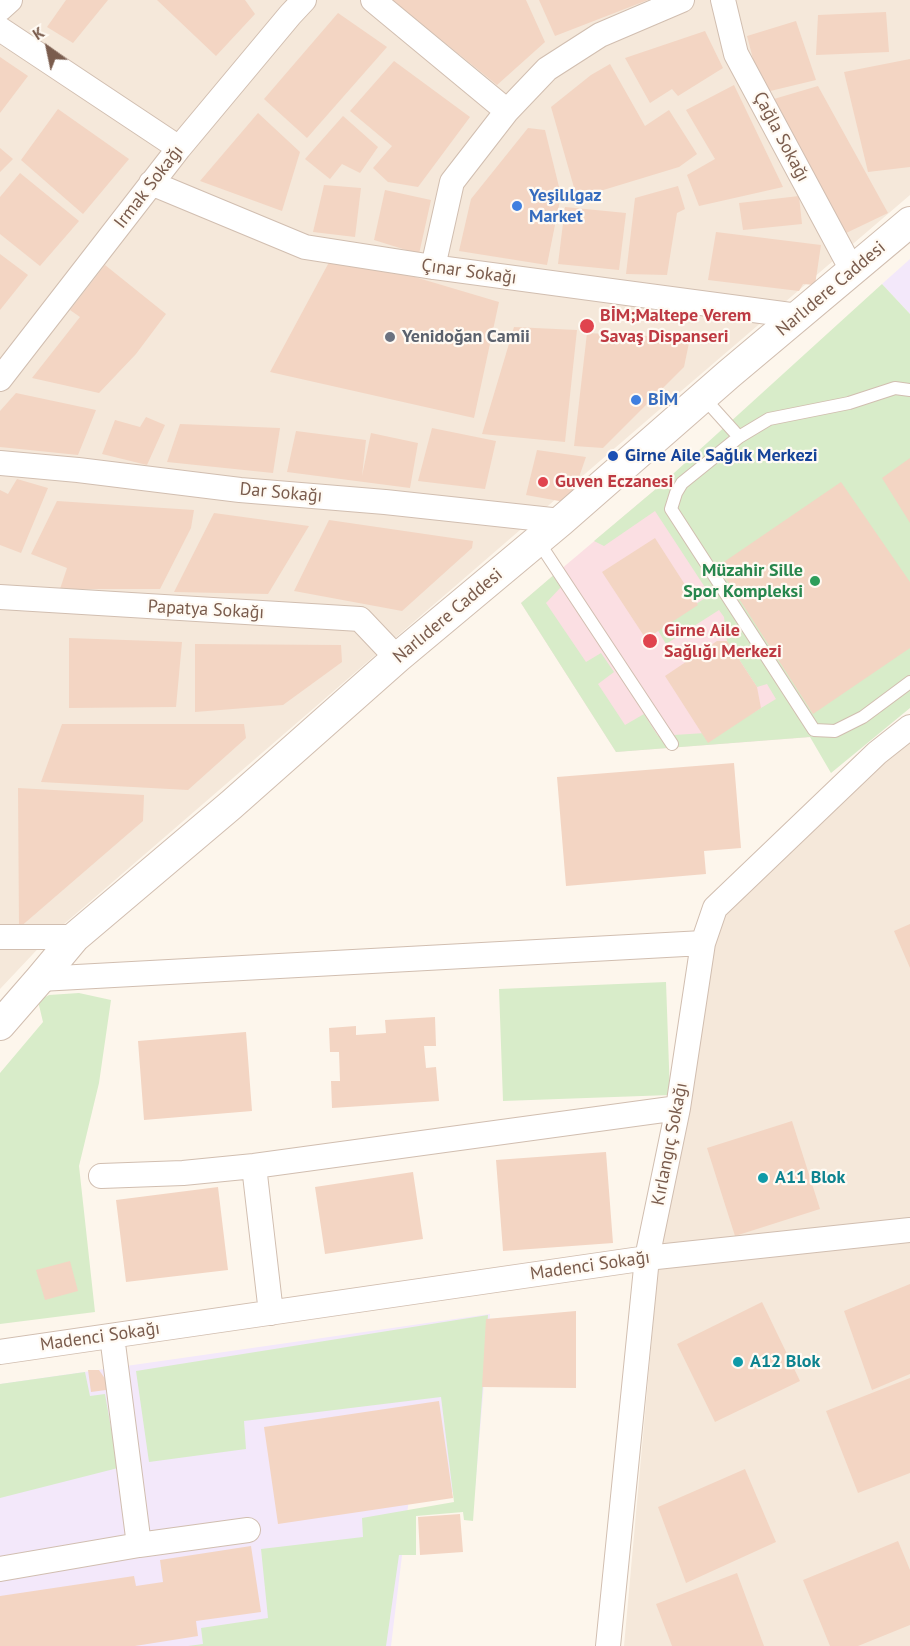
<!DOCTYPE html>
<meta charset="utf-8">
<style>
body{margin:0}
#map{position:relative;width:910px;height:1646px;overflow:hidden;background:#fdf6ec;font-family:"PT Sans",sans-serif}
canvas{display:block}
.north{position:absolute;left:18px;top:18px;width:60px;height:60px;-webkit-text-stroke:4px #fffaf3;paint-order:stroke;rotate:327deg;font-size:16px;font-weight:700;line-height:24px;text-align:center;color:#7a5c4d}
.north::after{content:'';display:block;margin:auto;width:21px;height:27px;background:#7a5c4d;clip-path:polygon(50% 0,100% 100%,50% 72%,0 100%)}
</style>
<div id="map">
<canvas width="910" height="1646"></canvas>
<div class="north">K</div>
</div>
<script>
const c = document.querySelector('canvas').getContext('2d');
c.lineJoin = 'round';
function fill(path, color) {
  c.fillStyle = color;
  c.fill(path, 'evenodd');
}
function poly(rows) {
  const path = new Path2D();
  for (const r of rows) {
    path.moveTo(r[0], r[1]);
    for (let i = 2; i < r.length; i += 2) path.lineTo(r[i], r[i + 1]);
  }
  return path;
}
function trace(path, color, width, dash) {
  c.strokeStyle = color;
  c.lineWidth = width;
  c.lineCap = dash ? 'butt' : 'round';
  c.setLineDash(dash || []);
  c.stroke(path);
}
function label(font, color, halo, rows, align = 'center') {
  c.font = font + ' "PT Sans",sans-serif';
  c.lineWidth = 4.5;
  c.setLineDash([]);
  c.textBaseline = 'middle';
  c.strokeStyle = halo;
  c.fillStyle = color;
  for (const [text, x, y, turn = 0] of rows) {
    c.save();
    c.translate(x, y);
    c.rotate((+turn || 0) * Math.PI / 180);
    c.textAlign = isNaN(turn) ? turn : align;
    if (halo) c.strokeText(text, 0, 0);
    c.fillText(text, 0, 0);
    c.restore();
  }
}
fill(poly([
 [0,0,910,0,910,195,652,416,49,937,0,989],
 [910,728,910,1646,624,1646,658,1270,710,906]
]), '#f5e8da');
fill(poly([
 [910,259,910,314,882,284],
 [490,1314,475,1489,409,1498,391,1646,0,1646,0,1384]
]), '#f3e8fa');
fill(poly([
 [663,483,811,737,616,752,521,603]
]), '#fbdfe3');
fill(poly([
 [882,284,910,314,910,708,831,773,810,737,616,752,521,603,556,573,561,587,546,603,586,662,601,653,614,672,598,684,625,725,644,714,658,736,721,732,776,699,767,684,757,687,727,641,724,617,719,610,666,644,657,629,710,595,655,511,604,546,594,541,663,483],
 [666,982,670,1095,503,1101,499,989],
 [79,993,111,1000,99,1083,79,1166,95,1312,0,1324,0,1073,43,1022,38,1001,49,995],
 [488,1315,473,1521,464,1520,463,1512,416,1516,416,1555,399,1555,386,1646,188,1646,203,1644,201,1628,268,1618,261,1549,363,1537,362,1518,454,1502,441,1397,244,1421,246,1449,149,1462,136,1371],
 [85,1372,90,1396,105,1394,118,1468,0,1498,0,1384]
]), '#d8ecc9');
fill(poly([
 [66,0,108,0,73,43,47,27],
 [157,0,245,0,255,14,216,56],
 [392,0,526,0,545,42,497,85],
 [539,0,648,0,555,36],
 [886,12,889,52,816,55,818,15],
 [338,13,387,47,307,138,264,99],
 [796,21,816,80,762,93,747,36],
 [705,31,723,68,678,96,672,89,650,103,625,58],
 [0,57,28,76,0,113],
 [910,59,910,167,868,172,844,72],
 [394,61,470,117,418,187,388,182,373,168,392,146,350,111],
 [610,64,645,126,669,110,697,154,679,167,577,198,551,107,591,75],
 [734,85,783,187,699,206,687,175,715,159,686,110],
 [818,86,888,213,842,235,767,101],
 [58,109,129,159,83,214,21,160],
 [258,113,300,152,282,211,200,181],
 [343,116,378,147,360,173,342,164,330,179,305,159],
 [528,128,545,130,561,195,547,265,459,251,471,199],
 [0,148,13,159,0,172],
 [20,173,79,221,40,266,0,234,0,197],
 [324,185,361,188,355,237,313,232],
 [678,186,685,209,677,213,667,275,626,274,635,198],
 [385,190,431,200,419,254,374,240],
 [799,196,802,224,743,230,739,203],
 [565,207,626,213,619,270,558,264],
 [716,232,821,245,815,285,803,284,799,291,708,280],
 [334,253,499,302,474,418,270,372],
 [0,254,28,275,0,310],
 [105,265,166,314,136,354,99,393,32,378,80,317,70,310],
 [514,327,577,330,565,442,482,434],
 [587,333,690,338,684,367,603,448,574,446],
 [16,393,96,410,78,455,0,447,0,411],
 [146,417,165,425,147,465,102,454,115,420,140,427],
 [180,424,280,428,273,473,167,462],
 [432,428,496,441,485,489,418,481],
 [296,431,366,440,362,476,371,433,418,443,410,488,287,472],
 [537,450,586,457,570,503,526,495],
 [910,458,910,523,882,478],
 [17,479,48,488,21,553,0,545,0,490,8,494],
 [841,482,910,582,910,648,813,714,718,566],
 [57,501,194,510,191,528,160,589,60,589,67,568,31,554],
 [214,513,309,526,268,594,174,592],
 [329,520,473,541,472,548,402,611,294,591],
 [655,538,698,605,646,639,602,572],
 [69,638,182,642,176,707,69,708],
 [717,641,727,641,757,687,761,708,708,743,665,676],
 [195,644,341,645,342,662,283,705,195,712],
 [62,724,244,724,246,738,188,790,41,782],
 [734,763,741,848,704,851,706,874,566,886,557,777],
 [18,788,144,795,143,821,19,928],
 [910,924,910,968,894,931],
 [435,1017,436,1046,424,1046,426,1068,436,1067,439,1101,332,1108,331,1081,340,1081,339,1052,330,1052,329,1028,356,1026,356,1035,386,1033,385,1020],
 [246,1032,252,1111,144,1120,138,1041],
 [792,1121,820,1209,735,1236,707,1148],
 [606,1152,613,1243,503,1251,496,1160],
 [413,1172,423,1239,325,1254,315,1187],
 [218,1187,228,1270,126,1282,116,1200],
 [70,1261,78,1291,45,1300,36,1270],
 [910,1284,910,1374,872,1390,844,1311],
 [762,1302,800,1381,715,1422,677,1344],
 [576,1311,576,1388,482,1387,486,1319],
 [88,1370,99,1370,106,1380,106,1390,91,1392],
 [910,1378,910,1473,858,1493,826,1411],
 [439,1401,453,1498,278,1524,264,1427],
 [745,1469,776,1542,686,1583,658,1507],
 [460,1514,463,1552,420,1555,418,1517],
 [898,1541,910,1570,910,1625,858,1646,830,1646,803,1580],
 [251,1546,261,1612,196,1621,198,1636,135,1646,0,1646,0,1596,134,1576,136,1586,163,1582,160,1560],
 [737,1573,764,1646,672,1646,656,1604]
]), '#f3d5c3');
const service = poly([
 [910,390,895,388,849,403,769,419,739,437,682,483,676,493,671,509,814,730,835,731,863,717,910,682],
 [703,397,739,437],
 [538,541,672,744]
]);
const minor = poly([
 [373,0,507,111],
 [723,0,736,54,852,270],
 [0,9,10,0],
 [0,29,179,148],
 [151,183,305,247,433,267,798,316],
 [433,267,452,182,507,111,547,69,600,35,682,0],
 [0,379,179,148,290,15,304,0],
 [0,463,78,470,240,490,385,502,561,521],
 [0,597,360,619,397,658],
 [0,937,75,937],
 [40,979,703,943],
 [254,1166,271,1313],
 [101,1176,183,1173,254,1166,678,1108],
 [112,1336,139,1545],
 [0,1352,647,1258,910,1230],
 [0,1569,139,1545,248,1530],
 [608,1646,647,1258,678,1108,703,943,715,908,877,753,910,727]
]);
const tertiary = poly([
 [0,1025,40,979,75,937,231,805,397,658,561,521,729,374,910,222]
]);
trace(service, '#d1beb0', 14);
trace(minor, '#d1beb0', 26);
trace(tertiary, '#d1beb0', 32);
trace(service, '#fff', 12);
trace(minor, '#fff', 24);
trace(tertiary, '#fff', 30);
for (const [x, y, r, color] of [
 [517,206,6,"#3f7fe0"],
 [587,326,8,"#e0444e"],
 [390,337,6,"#6b7280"],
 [636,400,6,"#3f7fe0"],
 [613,456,6,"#1a4fb4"],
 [543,482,6,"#e0444e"],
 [815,581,6,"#2e9e5b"],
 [650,641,8,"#e0444e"],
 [763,1178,6,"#0f9aa8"],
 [738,1362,6,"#0f9aa8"]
]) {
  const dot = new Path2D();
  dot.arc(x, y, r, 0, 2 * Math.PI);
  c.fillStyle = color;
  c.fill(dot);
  trace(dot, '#fffaf3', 2);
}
label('18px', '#7a5c4d', '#fffaf3', [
 ["Çağla Sokağı",781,137,62],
 ["Irmak Sokağı",149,187,-52],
 ["Çınar Sokağı",469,272,8],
 ["Narlıdere Caddesi",831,289,-40],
 ["Dar Sokağı",281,493,5],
 ["Papatya Sokağı",206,610,3],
 ["Narlıdere Caddesi",448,616,-40],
 ["Kırlangıç Sokağı",670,1144,-79],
 ["Madenci Sokağı",590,1266,-8],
 ["Madenci Sokağı",100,1337,-8]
]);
label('bold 18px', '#366cbe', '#fffaf3', [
 ["Yeşilılgaz",529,196],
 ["Market",529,217],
 ["BİM",648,400]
], 'left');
label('bold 18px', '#be3a42', '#fffaf3', [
 ["BİM;Maltepe Verem",600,316],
 ["Savaş Dispanseri",600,337],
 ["Guven Eczanesi",555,482],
 ["Girne Aile",664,631],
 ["Sağlığı Merkezi",664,652]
], 'left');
label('bold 18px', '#5b616d', '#fffaf3', [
 ["Yenidoğan Camii",402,337]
], 'left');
label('bold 18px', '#164399', '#fffaf3', [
 ["Girne Aile Sağlık Merkezi",625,456]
], 'left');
label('bold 18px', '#27864d', '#fffaf3', [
 ["Müzahir Sille",803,571],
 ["Spor Kompleksi",803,592]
], 'right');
label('bold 18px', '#0d838f', '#fffaf3', [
 ["A11 Blok",775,1178],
 ["A12 Blok",750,1362]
], 'left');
</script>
